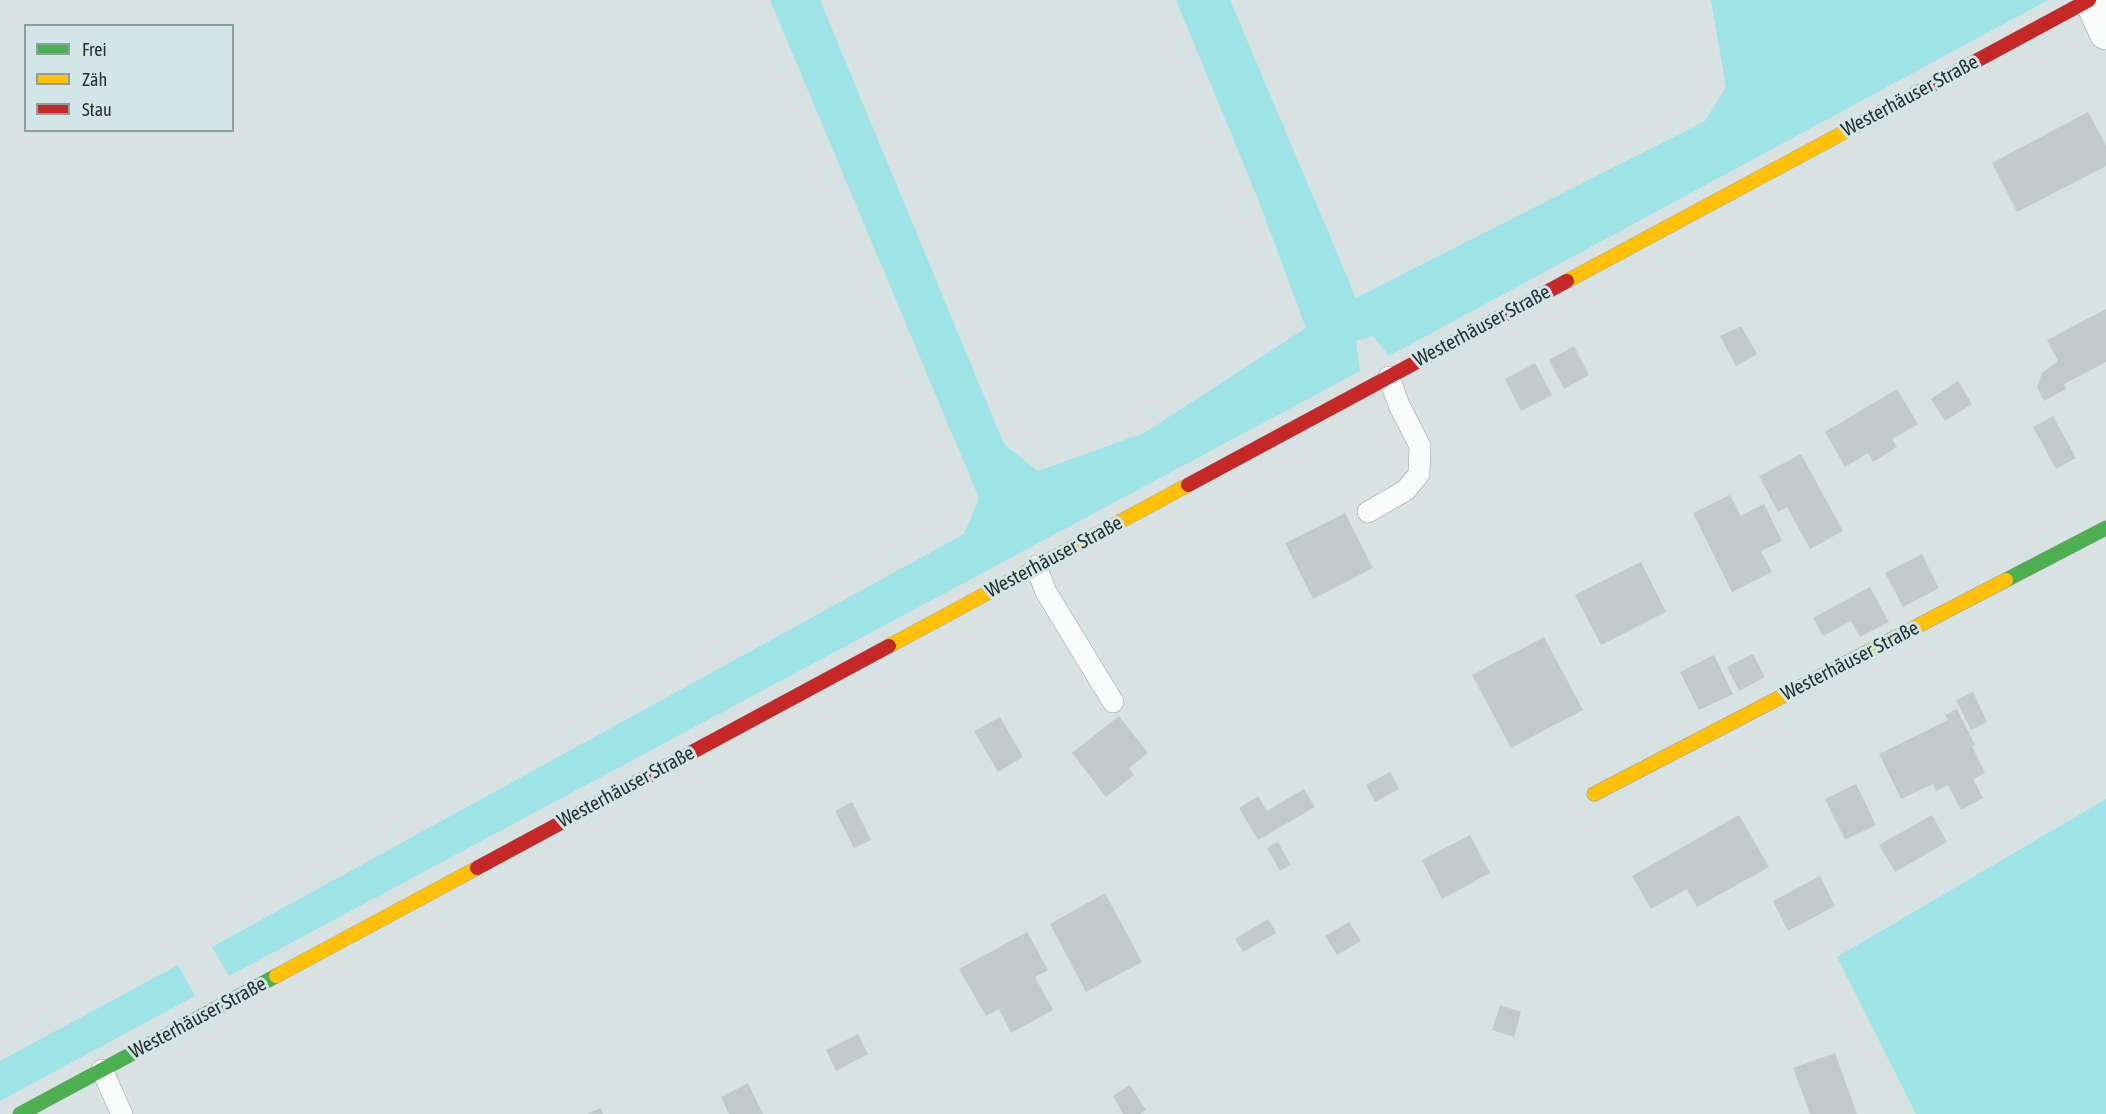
<!DOCTYPE html>
<meta charset="utf-8">
<style>
body{margin:0}
#map{position:relative;width:2106px;height:1114px;overflow:hidden;background:#d8e2e2;font-family:"Asap Condensed",sans-serif}
canvas{display:block}
.legend{position:absolute;left:24px;top:24px;width:210px;height:108px;box-sizing:border-box;background:#d3e6e7;border:2px solid #8f9d9e;margin:0;padding:8px 10px;list-style:none;font-size:18px;color:#282f30}
.legend li{display:flex;align-items:center;gap:12px;height:30px}
.legend b{width:30px;border:2px solid #8f9d9e}
</style>
<div id="map">
<canvas width="2106" height="1114"></canvas>
<ul class="legend">
<li><b style="height:8px;background:#4caf50"></b>Frei</li>
<li><b style="height:8px;background:#ffc107"></b>Zäh</li>
<li><b style="height:8px;background:#c62828"></b>Stau</li>
</ul>
</div>
<script>
const c = document.querySelector('canvas').getContext('2d');
c.lineJoin = 'round';
function fill(path, color) {
  c.fillStyle = color;
  c.fill(path, 'evenodd');
}
function poly(rows) {
  const path = new Path2D();
  for (const r of rows) {
    path.moveTo(r[0], r[1]);
    for (let i = 2; i < r.length; i += 2) path.lineTo(r[i], r[i + 1]);
  }
  return path;
}
function trace(path, color, width, dash) {
  c.strokeStyle = color;
  c.lineWidth = width;
  c.lineCap = dash ? 'butt' : 'round';
  c.setLineDash(dash || []);
  c.stroke(path);
}
function label(font, color, halo, rows, align = 'center') {
  c.font = font + ' "Asap Condensed",sans-serif';
  c.lineWidth = 6;
  c.setLineDash([]);
  c.textBaseline = 'middle';
  c.strokeStyle = halo;
  c.fillStyle = color;
  for (const [text, x, y, turn = 0] of rows) {
    c.save();
    c.translate(x, y);
    c.rotate((+turn || 0) * Math.PI / 180);
    c.textAlign = isNaN(turn) ? turn : align;
    if (halo) c.strokeText(text, 0, 0);
    c.fillText(text, 0, 0);
    c.restore();
  }
}
fill(poly([
 [770,0,820,0,1004,444,1038,471,1144,433,1306,328,1256,194,1176,0,1230,0,1356,298,1705,121,1726,87,1711,0,2048,0,1389,356,1373,336,1356,341,1360,371,229,976,212,947,964,534,979,498],
 [2106,799,2106,1114,1916,1114,1837,957],
 [178,965,195,996,0,1101,0,1061]
]), '#9ee3e6');
fill(poly([
 [2088,112,2106,145,2106,166,2017,212,1992,163],
 [2106,309,2106,362,2064,384,2066,389,2044,401,2037,387,2042,373,2058,361,2047,340],
 [1741,326,1757,354,1736,366,1720,336],
 [1574,346,1589,375,1564,389,1549,360],
 [1535,363,1552,395,1521,411,1505,379],
 [1958,381,1972,404,1945,421,1931,399],
 [1897,389,1918,424,1892,439,1897,447,1873,462,1868,453,1845,467,1825,432],
 [2053,416,2076,458,2056,469,2033,427],
 [1801,454,1843,531,1810,549,1787,507,1778,512,1759,476],
 [1730,495,1741,516,1764,504,1782,541,1761,551,1772,572,1732,592,1693,513],
 [1345,513,1373,568,1313,599,1285,543],
 [1922,554,1939,588,1903,607,1885,573],
 [1641,562,1666,612,1601,645,1575,595],
 [1870,587,1889,622,1860,637,1851,621,1823,636,1813,618],
 [1544,637,1583,710,1511,748,1472,675],
 [1753,654,1765,677,1739,691,1727,667],
 [1714,655,1733,694,1699,710,1680,672],
 [1973,692,1987,722,1971,730,1956,700],
 [1957,709,1975,745,1972,746,1985,773,1973,779,1983,798,1961,810,1948,785,1936,791,1933,784,1901,799,1879,754,1948,720,1945,715],
 [1119,716,1148,753,1129,768,1134,775,1106,797,1072,753],
 [1000,717,1023,757,998,772,974,731],
 [1390,772,1399,789,1375,802,1366,785],
 [1856,784,1876,825,1845,840,1825,799],
 [1304,789,1315,807,1258,840,1239,808,1258,796,1267,811],
 [852,802,871,840,854,848,835,811],
 [1739,815,1769,867,1697,907,1687,889,1651,909,1632,876],
 [1932,815,1947,842,1895,872,1879,845],
 [1470,835,1490,873,1442,899,1422,860],
 [1278,842,1291,865,1280,871,1267,848],
 [1820,876,1835,906,1788,931,1773,901],
 [1105,893,1142,962,1086,992,1050,924],
 [1268,919,1276,933,1243,952,1235,939],
 [1349,922,1361,941,1337,955,1325,936],
 [1027,932,1048,970,1035,977,1053,1010,1011,1033,999,1009,986,1016,959,969],
 [1500,1005,1521,1012,1514,1037,1492,1030],
 [858,1034,868,1054,836,1071,826,1050],
 [1835,1053,1857,1114,1810,1114,1793,1068],
 [748,1083,763,1114,729,1114,721,1097],
 [1130,1085,1146,1110,1140,1114,1123,1114,1113,1096],
 [601,1108,603,1114,587,1114]
]), '#c2c9ca');
const lane = poly([
 [1368,512,1406,490,1419,474,1420,446,1399,405,1389,377],
 [1036,566,1046,592,1113,702],
 [102,1070,122,1114]
]);
const street = poly([
 [2091,0,2106,33]
]);
const fast = poly([
 [2006,580,2106,528],
 [20,1114,276,976]
]);
const slow = poly([
 [1567,281,1852,128],
 [889,646,1188,485],
 [1594,794,2006,580],
 [276,976,477,868]
]);
const jam = poly([
 [1852,128,2089,0],
 [1188,485,1567,281],
 [477,868,889,646]
]);
trace(lane, '#979f9f', 22);
trace(street, '#979f9f', 34);
trace(fast, '#979f9f', 15);
trace(slow, '#979f9f', 15);
trace(jam, '#979f9f', 15);
trace(lane, '#f9fbfb', 21);
trace(street, '#f9fbfb', 33);
trace(fast, '#4caf50', 14);
trace(slow, '#ffc107', 14);
trace(jam, '#c62828', 14);
label('20px', '#282f30', '#d3e6e7', [
 ["Westerhäuser Straße",1910,96,-28],
 ["Westerhäuser Straße",1482,326,-28],
 ["Westerhäuser Straße",1054,557,-28],
 ["Westerhäuser Straße",1850,661,-27],
 ["Westerhäuser Straße",626,787,-28],
 ["Westerhäuser Straße",198,1018,-28]
]);
</script>
